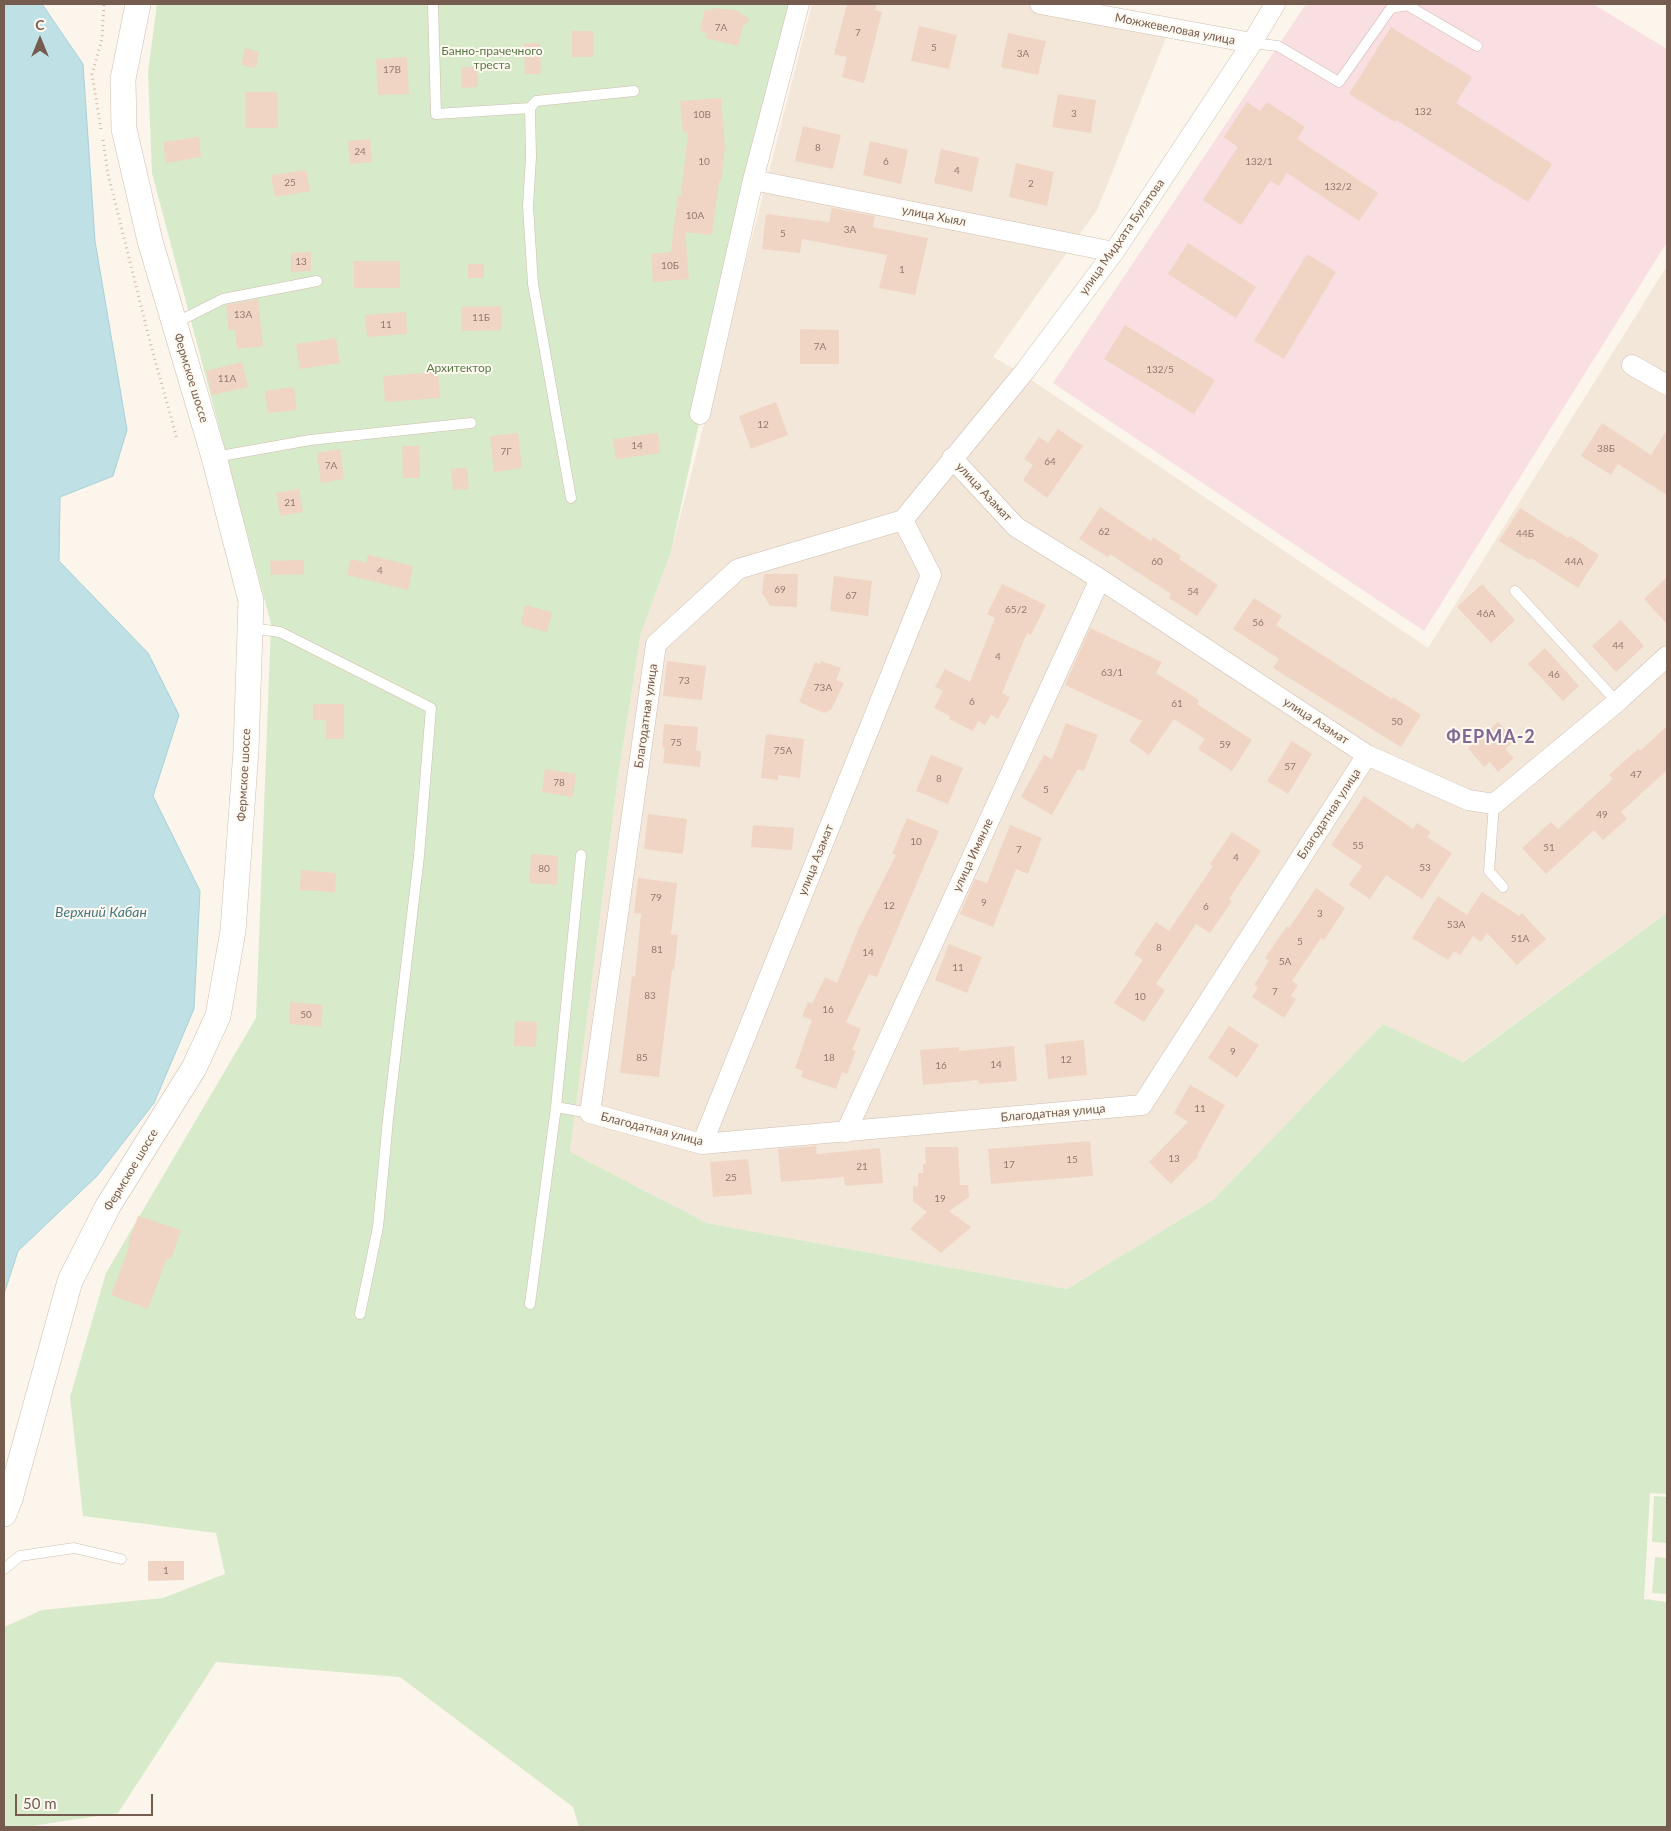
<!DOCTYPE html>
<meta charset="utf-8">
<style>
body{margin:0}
#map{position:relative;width:1671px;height:1831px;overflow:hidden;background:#fcf5eb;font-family:Lato,sans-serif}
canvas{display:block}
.frame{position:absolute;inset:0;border:5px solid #765c4e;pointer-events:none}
.north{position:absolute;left:15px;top:15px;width:50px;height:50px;-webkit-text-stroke:4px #fef9f1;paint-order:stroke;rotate:0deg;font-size:14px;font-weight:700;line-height:20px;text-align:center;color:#765c4e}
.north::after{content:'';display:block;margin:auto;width:18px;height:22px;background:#765c4e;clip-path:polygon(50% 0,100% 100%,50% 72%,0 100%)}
.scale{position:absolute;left:15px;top:1794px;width:138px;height:22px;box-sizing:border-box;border:2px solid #765c4e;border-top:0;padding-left:6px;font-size:15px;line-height:18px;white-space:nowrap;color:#765c4e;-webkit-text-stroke:4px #fef9f1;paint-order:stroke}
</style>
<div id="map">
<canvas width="1671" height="1831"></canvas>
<div class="frame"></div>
<div class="north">С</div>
<div class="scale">50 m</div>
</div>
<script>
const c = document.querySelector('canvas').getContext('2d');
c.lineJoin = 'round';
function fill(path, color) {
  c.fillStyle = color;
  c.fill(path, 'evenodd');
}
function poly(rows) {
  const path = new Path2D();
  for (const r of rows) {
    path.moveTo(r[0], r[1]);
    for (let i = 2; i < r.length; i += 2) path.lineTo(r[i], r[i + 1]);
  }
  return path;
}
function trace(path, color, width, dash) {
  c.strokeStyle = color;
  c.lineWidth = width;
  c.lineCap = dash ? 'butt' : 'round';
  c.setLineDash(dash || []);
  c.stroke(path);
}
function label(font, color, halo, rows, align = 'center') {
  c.font = font + ' Lato,sans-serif';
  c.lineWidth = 4;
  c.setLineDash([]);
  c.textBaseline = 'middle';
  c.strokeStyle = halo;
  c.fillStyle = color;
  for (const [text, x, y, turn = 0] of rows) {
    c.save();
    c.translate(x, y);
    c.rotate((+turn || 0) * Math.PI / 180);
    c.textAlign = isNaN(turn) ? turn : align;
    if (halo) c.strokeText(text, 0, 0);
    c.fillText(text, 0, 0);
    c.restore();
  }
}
fill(poly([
 [812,4,1034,4,1168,33,1097,210,993,357,1018,371,1428,648,1667,266,1667,913,1462,1062,1383,1024,1213,1200,1067,1289,707,1223,570,1152,618,777,641,633,671,552]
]), '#f3e7d9');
fill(poly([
 [1306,4,1593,4,1667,49,1667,242,1424,631,1053,383]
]), '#f9dee2');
fill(poly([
 [157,4,790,4,671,552,641,633,618,777,570,1152,707,1223,1067,1289,1213,1200,1383,1024,1463,1062,1667,913,1667,1494,1650,1493,1644,1599,1667,1602,1667,1827,579,1827,573,1807,400,1677,216,1662,118,1813,25,1827,4,1827,4,1627,42,1610,163,1598,225,1574,216,1533,83,1516,70,1397,106,1273,256,1018,271,624,152,173,148,72],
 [1654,1496,1667,1497,1667,1543,1652,1542],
 [1655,1557,1667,1558,1667,1594,1652,1593]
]), '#d7eac9');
const water = poly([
 [4,4,42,4,83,64,95,241,127,430,113,476,60,497,59,561,148,653,179,715,153,796,200,891,194,1009,154,1103,97,1176,18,1251,4,1294,4,4]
]);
fill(water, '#bfe0e5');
trace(water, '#a6d0d7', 1);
fill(poly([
 [847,4,877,4,875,10,882,12,864,83,842,77,847,57,834,54],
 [713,8,736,10,750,20,743,26,738,46,706,38,707,33,700,31,705,9,712,11],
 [919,26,957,35,949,69,911,61],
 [1391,27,1472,77,1456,103,1552,164,1528,202,1396,120,1395,122,1349,94],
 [572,31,594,31,593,57,572,57],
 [1008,33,1046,41,1038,75,1001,67],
 [540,43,541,74,525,74,524,44],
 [245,48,259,52,256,68,241,65],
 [407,57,409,94,378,95,376,59],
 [461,67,477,67,478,87,462,88],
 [245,92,277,92,278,128,246,128],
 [1058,94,1096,100,1091,133,1052,127],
 [721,98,725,147,721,181,719,181,712,235,685,232,689,279,653,282,651,254,671,252,678,195,681,196,688,132,683,133,680,101],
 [1247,102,1260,111,1267,102,1305,127,1297,139,1378,193,1359,221,1287,173,1279,186,1270,181,1241,225,1203,200,1238,147,1224,137],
 [803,126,841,135,833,169,795,161],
 [199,137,201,157,166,163,163,142],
 [370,139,372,162,350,164,348,141],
 [870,141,908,150,901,184,863,175],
 [941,149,979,158,972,192,934,183],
 [1016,163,1054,172,1047,206,1009,197],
 [306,170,310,191,275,197,271,175],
 [832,208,875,216,873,227,928,238,915,295,879,288,887,255,802,239,800,253,762,249,766,214,829,222],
 [1188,243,1256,287,1236,318,1168,274],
 [311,252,311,271,291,272,291,253],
 [1307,254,1336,272,1284,359,1254,341],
 [354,261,400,261,400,288,354,288],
 [468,264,484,264,484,278,468,278],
 [258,299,263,346,237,349,235,330,229,331,226,305],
 [501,306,502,330,462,331,461,307],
 [406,312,407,334,367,337,365,315],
 [1125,325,1215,380,1194,414,1104,359],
 [800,329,839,330,839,364,800,364],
 [336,338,340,363,300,369,296,344],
 [242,362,248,387,212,395,206,371],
 [438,372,440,398,385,402,383,376],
 [294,387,297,410,268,413,265,391],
 [776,402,788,435,751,449,739,416],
 [1602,423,1651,455,1667,430,1667,495,1618,464,1611,475,1581,456],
 [1058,429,1083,446,1047,498,1023,480,1033,465,1024,459,1039,437,1048,443],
 [518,433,522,468,494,472,490,436],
 [658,433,660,453,616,459,613,439],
 [402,446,419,446,420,478,403,478],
 [340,449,344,479,321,483,317,453],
 [467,468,469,489,453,490,451,469],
 [299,489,303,512,280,516,276,493],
 [1100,507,1151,541,1153,537,1181,556,1179,559,1218,585,1197,616,1169,598,1171,594,1110,554,1108,557,1079,539],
 [1520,508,1568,538,1570,536,1599,555,1578,588,1531,558,1529,560,1499,541],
 [368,555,413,566,408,590,347,575,351,559,366,563],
 [304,560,304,574,271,575,270,561],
 [764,574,798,574,797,607,770,606,762,593],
 [834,576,872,581,868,616,830,611],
 [1667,577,1667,624,1644,599],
 [1002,584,1046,605,1031,635,1027,633,1002,693,1010,697,998,719,991,715,985,725,978,721,973,731,949,719,950,716,934,708,943,691,935,687,945,669,970,682,995,618,987,614],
 [1482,584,1515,620,1491,643,1457,607],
 [1254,598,1282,616,1276,625,1344,669,1392,699,1393,697,1421,715,1401,747,1273,668,1279,659,1233,629],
 [525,605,552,612,547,632,521,625],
 [1621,620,1644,646,1616,672,1592,646],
 [1090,628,1162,662,1156,673,1199,700,1197,704,1252,740,1232,771,1198,749,1205,739,1174,719,1149,755,1129,741,1142,721,1065,685],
 [1545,648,1579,686,1563,701,1528,664],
 [667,661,706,666,702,700,663,696],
 [821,661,841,668,836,680,844,683,831,710,824,713,799,702,815,662,820,664],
 [313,704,344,704,344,739,326,739,326,720,313,720],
 [1498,722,1515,740,1505,749,1514,758,1498,772,1490,762,1484,767,1468,748],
 [1066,723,1098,735,1084,771,1078,769,1052,815,1021,797,1044,755,1052,759],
 [664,724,698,727,696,750,701,751,700,767,663,763,665,748,662,747],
 [1667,726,1667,770,1621,812,1627,819,1603,840,1594,830,1546,874,1522,848,1551,822,1558,829,1613,779,1609,775,1638,749,1640,751],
 [766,734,804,739,800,778,778,775,778,780,761,778],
 [1292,741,1312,754,1288,794,1267,781],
 [931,755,963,768,948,804,916,791],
 [545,769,576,774,573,797,542,792],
 [1364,796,1413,829,1417,823,1431,832,1427,837,1452,853,1422,899,1386,875,1370,899,1349,885,1362,866,1331,845],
 [648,814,687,819,683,854,644,849],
 [907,818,939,831,877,977,869,974,846,1022,861,1029,852,1050,856,1051,847,1074,842,1072,836,1089,801,1077,803,1071,795,1068,812,1020,802,1016,808,1002,812,1004,825,977,837,983,859,928,896,855,892,854],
 [753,825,794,828,792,850,751,847],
 [1010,825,1042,838,1028,874,1016,869,993,927,960,914,975,879,987,883],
 [1232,832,1261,851,1229,899,1232,901,1210,933,1196,924,1156,984,1165,990,1144,1022,1114,1003,1143,960,1134,954,1156,922,1169,931,1213,866,1210,864],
 [531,854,558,856,557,885,529,883],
 [301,870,336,873,335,892,300,890],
 [638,878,677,883,671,934,678,935,674,970,672,970,659,1077,620,1073,632,976,635,977,641,914,634,913],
 [1316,888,1345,908,1324,940,1321,938,1292,981,1298,985,1291,996,1296,999,1284,1018,1252,997,1258,988,1254,985,1269,961,1265,958,1287,926,1289,928],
 [1482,892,1519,916,1522,913,1546,939,1517,965,1487,933,1481,942,1473,936,1460,955,1454,951,1448,960,1412,938,1438,896,1467,915],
 [949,944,982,957,967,993,935,980],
 [290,1002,323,1005,321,1027,289,1024],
 [515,1021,537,1022,536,1047,514,1046],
 [1229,1026,1259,1045,1237,1078,1208,1058],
 [1084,1040,1087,1075,1048,1079,1045,1044],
 [1014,1046,1017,1081,979,1084,978,1080,923,1085,920,1050,959,1047,959,1051],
 [1190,1085,1225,1105,1197,1155,1199,1156,1171,1184,1149,1162,1188,1122,1174,1113],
 [1090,1141,1093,1176,991,1184,988,1149],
 [816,1146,817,1154,880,1148,883,1183,845,1186,844,1177,781,1182,778,1149],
 [925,1147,958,1147,960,1185,968,1185,969,1197,949,1211,971,1227,941,1253,910,1229,927,1212,913,1201,913,1186,918,1186,918,1173,923,1173,923,1164,926,1164],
 [748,1159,752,1194,713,1197,710,1162],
 [138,1216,181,1230,171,1259,167,1258,148,1309,111,1295,130,1245,128,1244],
 [148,1561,184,1561,184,1580,148,1581]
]), '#f0d5c4');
const service = poly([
 [433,4,436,114,530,108],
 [1252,43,1278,46,1339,82,1391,8,1407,5,1477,46],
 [175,323,223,299,317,281],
 [215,457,310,440,471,423],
 [571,498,533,284,528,206,531,157,530,108,536,101,634,91],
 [1515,591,1617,702],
 [251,628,280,632,431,708,419,856,388,1119,378,1227,360,1314],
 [1494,804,1489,871,1503,887],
 [556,1107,590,1113],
 [530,1304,556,1107,581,855],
 [4,1569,20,1556,74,1548,121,1559]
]);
const minor = poly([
 [1040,4,1252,43],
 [753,180,1114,252],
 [1632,365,1667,385],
 [700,414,753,180,799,4],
 [952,458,1016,527,1100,579,1367,755,1468,800,1494,804,1617,702,1667,656],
 [903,520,738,569,656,644,590,1113,702,1144,1142,1105,1367,755],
 [846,1132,1100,579],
 [702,1144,931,575,903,520,1025,371,1114,252,1252,43,1275,4]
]);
const tertiary = poly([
 [4,1514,10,1499,70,1281,108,1206,194,1068,218,1016,233,931,246,750,251,601,214,457,150,241,124,129,123,79,138,4]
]);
trace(service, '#cebdb0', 11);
trace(minor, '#cebdb0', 21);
trace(tertiary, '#cebdb0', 26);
trace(poly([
 [101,129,92,74,102,39,104,4],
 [103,140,108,174,150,342,177,439]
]), '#d6b8a6', 3, [1, 4]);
trace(service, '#fff', 10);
trace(minor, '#fff', 20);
trace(tertiary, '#fff', 25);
label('10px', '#947a6c', null, [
 ["7А",721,28],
 ["7",858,33],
 ["5",934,48],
 ["3А",1023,54],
 ["17В",392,70],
 ["132",1423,112],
 ["3",1074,114],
 ["10В",702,115],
 ["8",818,148],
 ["24",360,152],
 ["10",704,162],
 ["6",886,162],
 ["132/1",1259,162],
 ["4",957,171],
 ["25",290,183],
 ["2",1031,184],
 ["132/2",1338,187],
 ["10А",695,216],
 ["3А",850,230],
 ["5",783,234],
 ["13",301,262],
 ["10Б",670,266],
 ["1",902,270],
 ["13А",243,315],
 ["11Б",481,318],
 ["11",386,325],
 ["7А",820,347],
 ["132/5",1160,370],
 ["11А",227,379],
 ["12",763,425],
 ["14",637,446],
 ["38Б",1606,449],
 ["7Г",506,452],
 ["64",1050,462],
 ["7А",331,466],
 ["21",290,503],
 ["62",1104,532],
 ["44Б",1525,534],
 ["60",1157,562],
 ["44А",1574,562],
 ["4",380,571],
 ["69",780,590],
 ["54",1193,592],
 ["67",851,596],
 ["65/2",1016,610],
 ["46А",1486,614],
 ["56",1258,623],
 ["44",1618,646],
 ["4",998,657],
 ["63/1",1112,673],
 ["46",1554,675],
 ["73",684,681],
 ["73А",823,688],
 ["6",972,702],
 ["61",1177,704],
 ["50",1397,722],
 ["75",676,743],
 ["59",1225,745],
 ["75А",783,751],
 ["57",1290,767],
 ["47",1636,775],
 ["8",939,779],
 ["78",559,783],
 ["5",1046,790],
 ["49",1602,815],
 ["10",916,842],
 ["55",1358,846],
 ["51",1549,848],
 ["7",1019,850],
 ["4",1236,858],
 ["53",1425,868],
 ["80",544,869],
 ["79",656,898],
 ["9",984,903],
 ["12",889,906],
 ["6",1206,907],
 ["3",1320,914],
 ["53А",1456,925],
 ["51А",1520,939],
 ["5",1300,942],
 ["8",1159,948],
 ["81",657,950],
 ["14",868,953],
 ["5А",1285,962],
 ["11",958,968],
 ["7",1275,992],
 ["83",650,996],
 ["10",1140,997],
 ["16",828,1010],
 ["50",306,1015],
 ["9",1233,1052],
 ["85",642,1058],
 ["18",829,1058],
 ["12",1066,1060],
 ["14",996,1065],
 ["16",941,1066],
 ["11",1200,1109],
 ["13",1174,1159],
 ["15",1072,1160],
 ["17",1009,1165],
 ["21",862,1167],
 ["25",731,1178],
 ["19",940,1199],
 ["1",166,1571]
]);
label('12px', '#765c4e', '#fef9f1', [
 ["Можжевеловая улица",1175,29,11],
 ["улица Хыял",934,216,11],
 ["улица Мидхата Булатова",1122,237,-55],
 ["Фермское шоссе",191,378,73],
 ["улица Азамат",984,492,47],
 ["Благодатная улица",646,716,-82],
 ["улица Азамат",1316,721,33],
 ["Фермское шоссе",244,775,-87],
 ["Благодатная улица",1329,814,-57],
 ["улица Имянле",973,855,-65],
 ["улица Азамат",816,860,-68],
 ["Благодатная улица",1053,1113,-5],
 ["Благодатная улица",652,1129,14],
 ["Фермское шоссе",131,1170,-59]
]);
label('12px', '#577b46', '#fef9f1', [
 ["Банно-прачечного",492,51],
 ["треста",492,65],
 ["Архитектор",459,368]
]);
label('italic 14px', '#457881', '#fef9f1', [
 ["Верхний Кабан",101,912]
]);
c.letterSpacing = '1px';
label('bold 18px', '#836692', '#fef9f1', [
 ["ФЕРМА-2",1491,737]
]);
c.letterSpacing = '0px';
</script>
